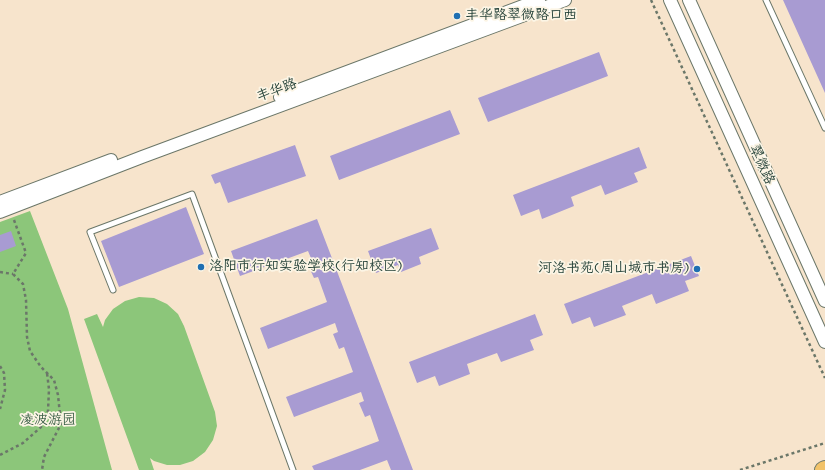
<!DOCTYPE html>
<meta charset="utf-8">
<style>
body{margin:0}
canvas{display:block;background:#f7e4cc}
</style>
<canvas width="825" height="470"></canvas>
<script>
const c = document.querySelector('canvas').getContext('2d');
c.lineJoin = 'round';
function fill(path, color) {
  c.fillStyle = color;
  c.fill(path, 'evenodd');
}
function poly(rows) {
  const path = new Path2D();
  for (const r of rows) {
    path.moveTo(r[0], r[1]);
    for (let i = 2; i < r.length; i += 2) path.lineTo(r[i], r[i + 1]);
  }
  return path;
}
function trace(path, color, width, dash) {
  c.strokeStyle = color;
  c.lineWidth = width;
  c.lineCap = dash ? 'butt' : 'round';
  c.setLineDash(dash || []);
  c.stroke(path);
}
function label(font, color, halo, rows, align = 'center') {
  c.font = font + ' Mynerve,"LXGW WenKai TC",sans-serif';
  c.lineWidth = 3.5;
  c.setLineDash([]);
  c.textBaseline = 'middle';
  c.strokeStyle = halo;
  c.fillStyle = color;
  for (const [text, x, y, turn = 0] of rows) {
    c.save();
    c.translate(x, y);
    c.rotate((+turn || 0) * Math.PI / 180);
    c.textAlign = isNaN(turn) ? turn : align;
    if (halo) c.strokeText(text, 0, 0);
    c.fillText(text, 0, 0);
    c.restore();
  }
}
fill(poly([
 [30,211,68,309,112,470,0,470,0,222],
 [139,297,154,298,167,304,178,314,184,326,215,412,217,426,213,440,205,452,193,461,180,465,167,465,154,461,150,458,154,470,139,470,84,319,97,314,103,327,105,320,113,309,125,301]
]), '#8cc67a');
fill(poly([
 [783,0,825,0,825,93],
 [599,52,608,76,488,122,478,98],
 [450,110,460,134,339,180,330,156],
 [295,145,306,176,228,203,220,182,215,184,211,175],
 [639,147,647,168,634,173,638,182,605,195,601,185,571,197,574,206,542,219,539,209,521,216,513,195],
 [186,207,204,254,119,287,101,241],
 [317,219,413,470,391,470,387,460,360,470,314,470,312,466,379,441,370,415,365,417,359,403,364,401,361,392,294,417,286,397,353,372,344,347,339,349,333,334,338,332,335,323,268,349,260,328,327,302,318,277,314,278,308,265,313,263,308,251,240,276,231,251],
 [431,228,439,249,419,257,421,264,401,272,398,265,376,273,368,251],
 [11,231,16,246,0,252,0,235],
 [691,256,699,276,685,281,689,291,656,304,652,294,622,306,626,315,594,327,590,317,572,324,564,304],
 [535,314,543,335,530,340,534,350,501,362,497,353,467,364,470,374,439,386,435,376,417,383,409,362]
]), '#a89bd2');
const service = poly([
 [766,0,825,128],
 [113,290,90,232,192,194,293,470]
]);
const tertiary = poly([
 [670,0,825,342],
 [689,0,825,301],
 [280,97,539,0],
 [0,202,111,160],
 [0,212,142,157,565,0]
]);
const primary = poly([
 [823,470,825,469]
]);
trace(service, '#6b7769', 7);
trace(tertiary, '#6b7769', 14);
trace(primary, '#6b7769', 18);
trace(poly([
 [651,0,825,378],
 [14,220,26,253,13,274,23,284,26,300,27,337,30,351,41,367,54,380,58,395,61,424,44,457,42,470],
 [0,272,13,274],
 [0,366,4,373,5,390,0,409],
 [0,455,23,443,41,427,48,411,49,389,47,373],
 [740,470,825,443]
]), '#6b7769', 2.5, [3, 3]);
trace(service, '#fff', 5);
trace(tertiary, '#fff', 12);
trace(primary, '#f2c36a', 16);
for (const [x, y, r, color] of [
 [457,16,4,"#1f6fb2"],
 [201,267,4,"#1f6fb2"],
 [697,269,4,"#1f6fb2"]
]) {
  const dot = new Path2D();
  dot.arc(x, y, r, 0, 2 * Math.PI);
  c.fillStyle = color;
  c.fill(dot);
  trace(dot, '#fcf5e5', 1.5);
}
label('14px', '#1f3d34', '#fcf5e5', [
 ["丰华路翠微路口西",465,16],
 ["洛阳市行知实验学校(行知校区)",209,267],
 ["河洛书苑(周山城市书房)",689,269,"right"]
], 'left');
label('14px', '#1f3d34', '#fcf5e5', [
 ["丰华路",277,91,-20],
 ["翠微路",761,165,66]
]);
label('14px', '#3a5f46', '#fcf5e5', [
 ["凌波游园",48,421]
]);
</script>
